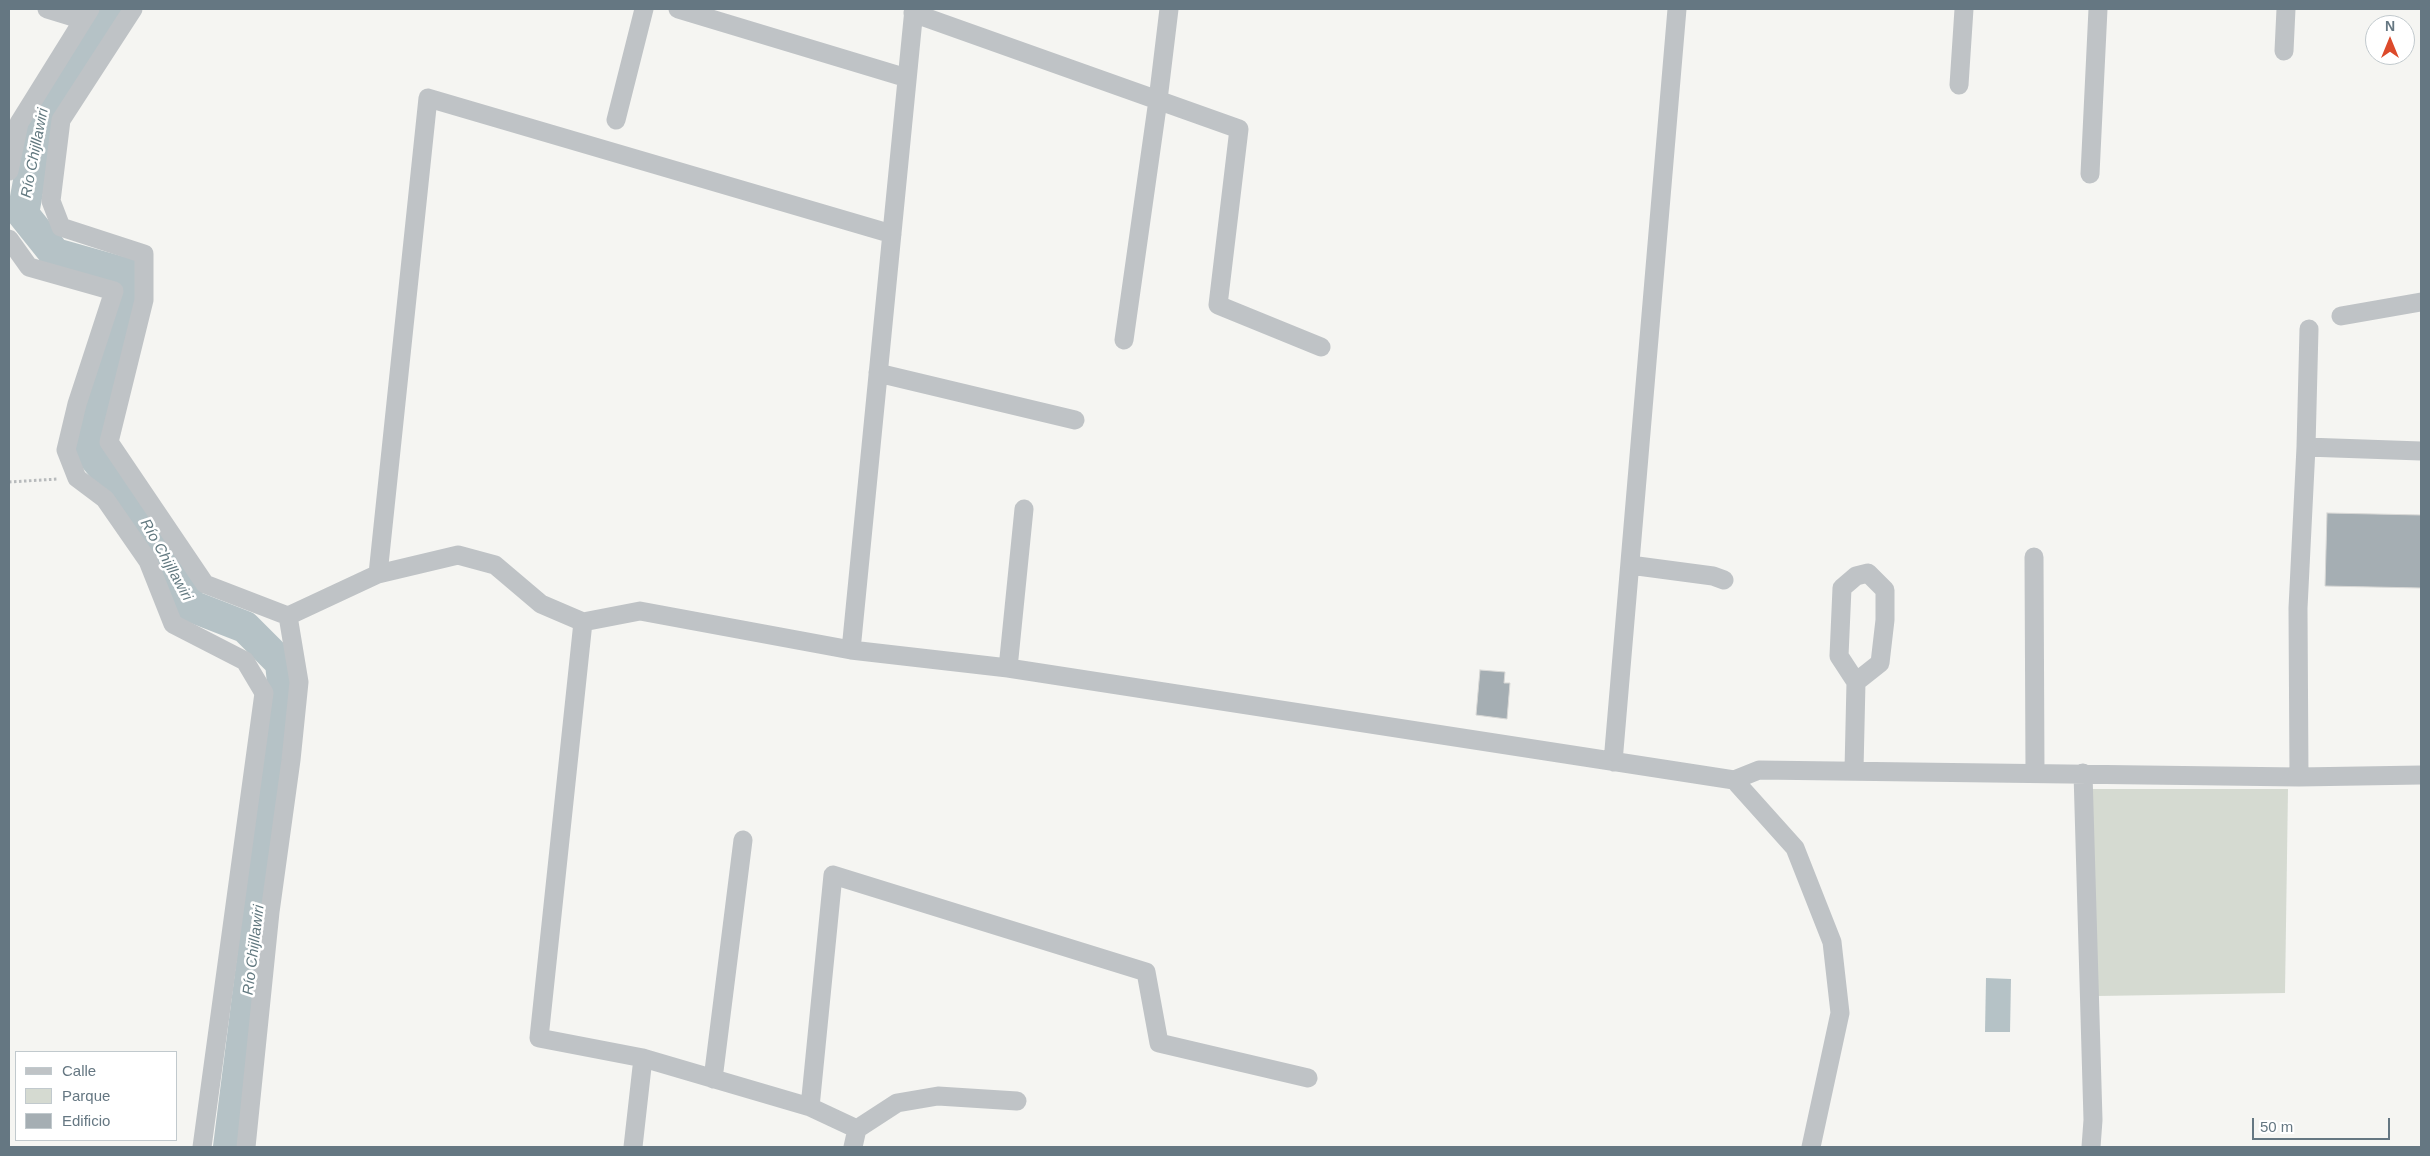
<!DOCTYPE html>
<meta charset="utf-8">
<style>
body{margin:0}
#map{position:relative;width:2430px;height:1156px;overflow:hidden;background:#f5f5f2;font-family:Arial,sans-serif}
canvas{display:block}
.frame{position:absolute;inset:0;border:10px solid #657782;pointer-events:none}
.legend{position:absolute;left:15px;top:1051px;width:162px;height:90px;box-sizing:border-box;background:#fff;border:1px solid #c1c9cd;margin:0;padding:6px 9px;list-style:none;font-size:15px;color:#657782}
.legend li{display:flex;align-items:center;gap:10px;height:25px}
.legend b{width:25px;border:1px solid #c1c9cd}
.north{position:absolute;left:2365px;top:15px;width:50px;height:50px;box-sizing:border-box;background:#fff;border:1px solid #c1c9cd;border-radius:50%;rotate:0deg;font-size:14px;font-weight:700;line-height:20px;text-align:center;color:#657782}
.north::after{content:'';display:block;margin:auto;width:18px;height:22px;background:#dc4a2b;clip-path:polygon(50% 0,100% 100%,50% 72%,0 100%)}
.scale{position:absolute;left:2252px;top:1118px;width:138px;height:22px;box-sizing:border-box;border:2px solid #657782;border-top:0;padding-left:6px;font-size:15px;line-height:18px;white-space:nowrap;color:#657782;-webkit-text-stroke:4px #fff;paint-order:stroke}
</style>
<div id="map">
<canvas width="2430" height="1156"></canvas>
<div class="frame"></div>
<ul class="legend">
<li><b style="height:6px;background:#bfc3c6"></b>Calle</li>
<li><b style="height:14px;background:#d5dad1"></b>Parque</li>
<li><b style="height:14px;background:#a5aeb3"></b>Edificio</li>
</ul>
<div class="north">N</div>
<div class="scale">50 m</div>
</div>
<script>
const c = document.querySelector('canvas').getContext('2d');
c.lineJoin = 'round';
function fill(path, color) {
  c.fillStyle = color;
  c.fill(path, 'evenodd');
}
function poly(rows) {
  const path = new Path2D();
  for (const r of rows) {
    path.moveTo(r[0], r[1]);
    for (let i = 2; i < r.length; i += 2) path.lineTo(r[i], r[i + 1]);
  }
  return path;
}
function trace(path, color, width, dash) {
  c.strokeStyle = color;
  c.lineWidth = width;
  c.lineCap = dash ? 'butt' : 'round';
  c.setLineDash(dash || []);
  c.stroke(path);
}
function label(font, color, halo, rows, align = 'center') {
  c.font = font + ' Arial,sans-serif';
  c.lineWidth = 5;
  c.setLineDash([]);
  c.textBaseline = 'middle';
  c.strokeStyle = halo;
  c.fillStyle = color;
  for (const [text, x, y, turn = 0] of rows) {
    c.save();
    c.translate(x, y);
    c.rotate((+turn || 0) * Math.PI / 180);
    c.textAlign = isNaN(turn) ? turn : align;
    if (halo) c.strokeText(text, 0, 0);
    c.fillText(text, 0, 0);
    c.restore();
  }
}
fill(poly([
 [2090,789,2288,789,2285,993,2098,996]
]), '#d5dad1');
fill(poly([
 [1986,978,2011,979,2010,1032,1985,1032]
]), '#b5c2c6');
trace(poly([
 [115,9,43,104,23,214,55,254,133,276,87,448,149,523,191,606,245,627,281,663,285,703,229,1147]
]), '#b5c2c6', 32);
const building = poly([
 [2327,513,2421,515,2421,588,2325,586,2327,513],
 [1480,670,1505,672,1504,683,1510,683,1507,719,1476,715,1480,670]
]);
fill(building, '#a5aeb3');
trace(building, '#d7d7d5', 1);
trace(poly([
 [9,482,58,479]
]), '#b7babc', 3, [2.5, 2.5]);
trace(poly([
 [47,9,83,20],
 [133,9,61,120,51,201,61,227,144,254,144,300,109,442,205,584,288,616,378,574,458,555,495,565,541,604,583,622,640,611,851,650,1008,668,1734,780,1759,770,2299,777,2421,775],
 [678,9,907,78],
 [913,13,1239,129,1218,305,1321,347],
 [2284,51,2286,9],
 [1959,85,1964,9],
 [616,120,644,9],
 [9,171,19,123,90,9],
 [2090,174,2098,9],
 [9,239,29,267,114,291,77,404,66,450,77,478,105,499,148,561,173,624,245,661,264,693,202,1147],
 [2341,316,2421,302],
 [1124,340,1158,100,1169,9],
 [878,373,1075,420],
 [2306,447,2421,451],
 [2034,557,2035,772],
 [1630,565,1713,576,1724,580],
 [378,574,428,98,892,234],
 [583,622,539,1038,643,1058,810,1107,857,1129],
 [851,650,914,9],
 [1008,668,1024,509],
 [1613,762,1677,9],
 [1854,770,1856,682,1880,663,1885,620,1885,590,1868,573,1856,576,1842,588,1839,656,1856,682],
 [2083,773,2093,1120,2091,1147],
 [2299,777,2298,608,2306,447,2309,329],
 [1734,780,1795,848,1832,942,1840,1013,1811,1147],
 [713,1079,743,840],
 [810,1107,833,875,1146,972,1159,1043,1308,1078],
 [246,1147,270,912,291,760,299,682,288,616],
 [633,1147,643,1058],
 [853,1147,857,1129,897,1103,938,1096,1017,1101]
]), '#bfc3c6', 19);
label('italic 15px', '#61787f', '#fff', [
 ["Río Chijllawiri",35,153,-79],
 ["Río Chijllawiri",166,560,61],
 ["Río Chijllawiri",254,950,-83]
]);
</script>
